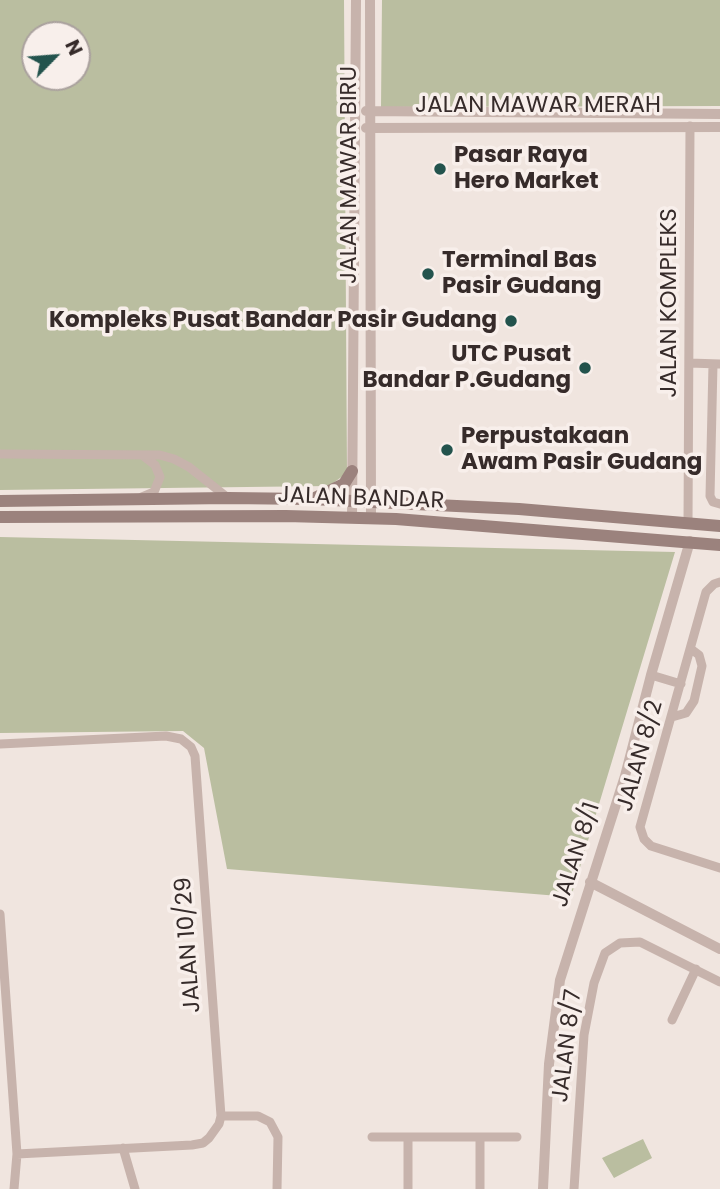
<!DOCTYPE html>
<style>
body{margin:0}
#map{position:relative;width:720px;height:1189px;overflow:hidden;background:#f0e5df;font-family:Poppins,sans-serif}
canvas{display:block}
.north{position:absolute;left:21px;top:21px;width:70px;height:70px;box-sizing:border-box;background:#f8efeb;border:2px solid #aaa19e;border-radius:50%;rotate:65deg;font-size:19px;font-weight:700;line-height:28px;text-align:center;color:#362b2a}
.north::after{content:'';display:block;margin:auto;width:24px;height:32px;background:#23534d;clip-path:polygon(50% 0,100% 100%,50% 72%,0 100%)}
</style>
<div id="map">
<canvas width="720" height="1189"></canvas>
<div class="north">N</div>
</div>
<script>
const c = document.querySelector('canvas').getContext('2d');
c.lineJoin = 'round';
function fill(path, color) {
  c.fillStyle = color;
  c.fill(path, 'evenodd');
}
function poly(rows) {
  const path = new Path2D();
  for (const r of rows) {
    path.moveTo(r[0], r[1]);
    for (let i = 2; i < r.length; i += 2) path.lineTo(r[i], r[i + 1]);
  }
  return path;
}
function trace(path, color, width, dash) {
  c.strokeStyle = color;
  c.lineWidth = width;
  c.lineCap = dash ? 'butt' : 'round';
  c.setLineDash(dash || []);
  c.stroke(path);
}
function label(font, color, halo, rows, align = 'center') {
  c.font = font + ' Poppins,sans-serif';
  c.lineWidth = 7;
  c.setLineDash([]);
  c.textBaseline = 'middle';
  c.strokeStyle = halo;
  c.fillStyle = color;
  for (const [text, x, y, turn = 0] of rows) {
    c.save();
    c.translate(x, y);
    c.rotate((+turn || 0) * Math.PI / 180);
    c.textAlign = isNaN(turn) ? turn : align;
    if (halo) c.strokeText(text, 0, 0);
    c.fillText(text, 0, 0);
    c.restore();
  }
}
fill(poly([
 [0,0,344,0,347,473,329,486,0,490],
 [35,35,77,35,77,77,35,77],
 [382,0,720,0,720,106,381,107],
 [0,537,675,552,571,897,227,869,204,748,183,731,0,733],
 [643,1139,652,1158,614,1178,602,1158]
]), '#babea0');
trace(poly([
 [689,363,720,364],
 [713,364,710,496,713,502,720,504],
 [0,454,160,455,174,459,189,467,228,498],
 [142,455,155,465,160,477,154,492,142,497],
 [688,522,690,126],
 [720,582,714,584,706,592,640,827,644,839,651,846,720,868],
 [651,675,681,684],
 [672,717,686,713,694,701,702,666,699,655,691,649],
 [0,744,166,736,181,739,191,747,195,756,221,1116,219,1124,209,1138,203,1143,192,1145,17,1154],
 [0,914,17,1154,14,1189],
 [672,1020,696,969],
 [221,1116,258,1116,270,1122,278,1137,277,1189],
 [372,1137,517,1137],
 [408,1137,408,1189],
 [480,1137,480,1189],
 [123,1148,135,1189],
 [574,1189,584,1035,594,983,605,953,620,943,640,942,720,982]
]), '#c7b3ac', 9);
trace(poly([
 [370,0,371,518],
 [366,111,720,114],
 [366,128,720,127],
 [352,517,356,0],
 [590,882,720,949],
 [543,1189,549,1064,560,980,625,776,651,675,690,541]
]), '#c7b3ac', 10);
trace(poly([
 [315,498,344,484,352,471],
 [0,501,228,498,311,499,519,509,720,526],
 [0,517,286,516,396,519,720,545]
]), '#9b827d', 12);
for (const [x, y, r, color] of [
 [440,169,7,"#23534d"],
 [428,274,7,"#23534d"],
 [511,321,7,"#23534d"],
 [585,368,7,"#23534d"],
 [447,450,7,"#23534d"]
]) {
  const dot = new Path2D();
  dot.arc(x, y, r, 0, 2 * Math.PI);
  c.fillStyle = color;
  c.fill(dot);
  trace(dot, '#f8efeb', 2.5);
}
label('23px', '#362b2a', '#f8efeb', [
 ["JALAN MAWAR MERAH",538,106],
 ["JALAN MAWAR BIRU",350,175,-90],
 ["JALAN KOMPLEKS",670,303,-90],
 ["JALAN BANDAR",361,499,2],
 ["JALAN 8/2",641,756,-74],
 ["JALAN 8/1",577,855,-72],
 ["JALAN 10/29",189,945,-94],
 ["JALAN 8/7",568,1046,-83]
]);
label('bold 23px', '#362b2a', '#f8efeb', [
 ["Pasar Raya",454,156],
 ["Hero Market",454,182],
 ["Terminal Bas",442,261],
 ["Pasir Gudang",442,287],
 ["Kompleks Pusat Bandar Pasir Gudang",497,321,"right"],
 ["UTC Pusat",571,355,"right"],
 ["Bandar P.Gudang",571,381,"right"],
 ["Perpustakaan",461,437],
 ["Awam Pasir Gudang",461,463]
], 'left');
</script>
